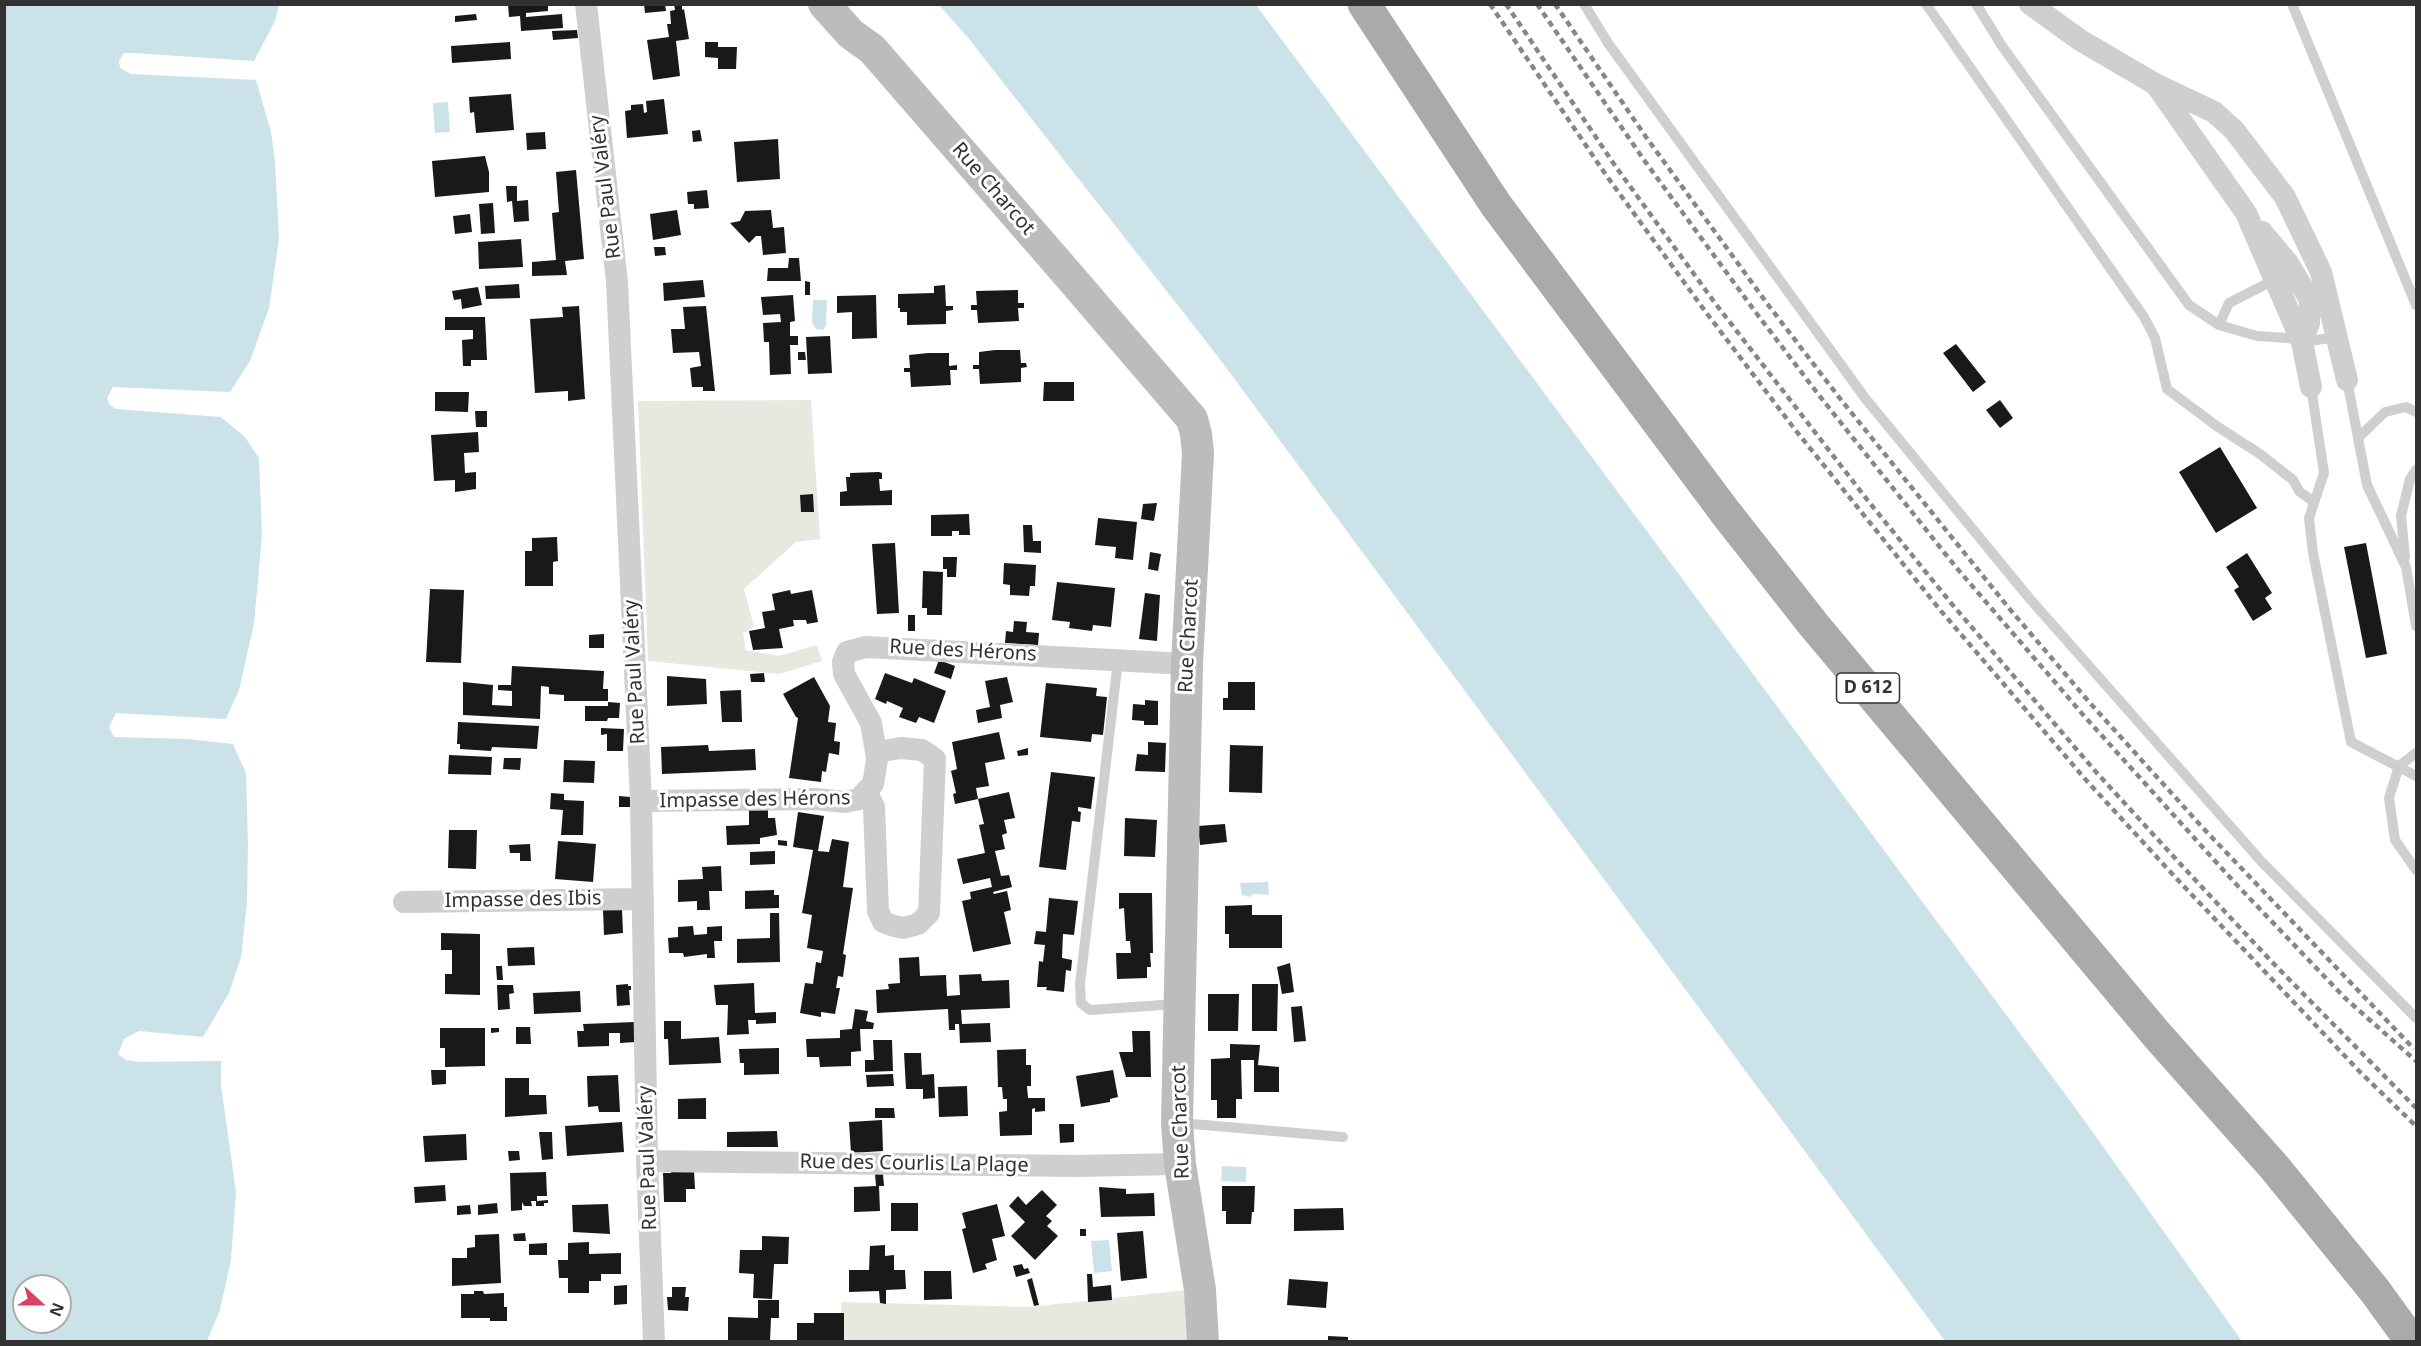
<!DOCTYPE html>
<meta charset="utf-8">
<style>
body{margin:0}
#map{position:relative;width:2421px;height:1346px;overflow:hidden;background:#fff;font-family:"Noto Sans",sans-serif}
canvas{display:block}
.frame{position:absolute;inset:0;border:6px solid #323232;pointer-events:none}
.north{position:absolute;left:12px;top:1274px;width:60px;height:60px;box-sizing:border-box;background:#fff;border:2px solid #adadad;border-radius:50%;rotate:111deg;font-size:16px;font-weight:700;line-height:24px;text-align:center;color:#323232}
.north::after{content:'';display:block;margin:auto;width:21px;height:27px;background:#db4262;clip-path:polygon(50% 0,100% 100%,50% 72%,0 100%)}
</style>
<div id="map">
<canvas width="2421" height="1346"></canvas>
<div class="frame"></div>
<div class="north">N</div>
</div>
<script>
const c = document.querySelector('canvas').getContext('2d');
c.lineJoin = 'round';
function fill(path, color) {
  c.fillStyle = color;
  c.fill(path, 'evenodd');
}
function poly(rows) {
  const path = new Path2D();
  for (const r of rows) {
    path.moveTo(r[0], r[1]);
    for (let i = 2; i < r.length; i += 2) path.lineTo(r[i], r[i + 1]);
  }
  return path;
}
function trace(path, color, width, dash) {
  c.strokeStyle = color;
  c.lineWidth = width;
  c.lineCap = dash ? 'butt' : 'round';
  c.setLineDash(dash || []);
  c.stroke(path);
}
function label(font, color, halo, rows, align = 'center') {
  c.font = font + ' "Noto Sans",sans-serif';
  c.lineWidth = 6;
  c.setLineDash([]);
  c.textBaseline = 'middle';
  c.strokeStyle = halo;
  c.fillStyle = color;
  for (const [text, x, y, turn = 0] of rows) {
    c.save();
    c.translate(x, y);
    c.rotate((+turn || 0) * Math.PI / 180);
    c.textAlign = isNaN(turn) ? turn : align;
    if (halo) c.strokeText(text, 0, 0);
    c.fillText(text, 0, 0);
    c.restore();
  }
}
fill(poly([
 [811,400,820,539,796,542,744,589,754,627,743,633,746,650,779,656,817,645,822,661,779,674,648,661,638,401],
 [1187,1290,1192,1341,842,1341,841,1302,1030,1307]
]), '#e6eade');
fill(poly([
 [5,4,279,5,275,21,254,61,133,53,124,53,119,61,120,68,131,74,256,80,271,132,275,161,279,239,269,308,250,361,230,392,113,387,107,398,109,404,116,409,221,417,245,437,259,458,262,535,254,624,239,690,226,719,116,713,109,727,114,737,187,739,233,744,246,773,248,844,247,903,241,957,229,993,203,1037,139,1031,124,1039,118,1054,126,1060,140,1062,221,1061,221,1085,236,1192,231,1260,220,1310,207,1341,5,1341],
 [24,1286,60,1286,60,1322,24,1322],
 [939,5,1256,5,2074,1106,2242,1341,1945,1341,1219,358,969,39],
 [448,102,450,132,435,133,433,103],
 [813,300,827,300,826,325,823,330,816,329,812,323],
 [1268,882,1269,895,1254,894,1249,897,1242,895,1240,883],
 [1222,1166,1246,1167,1246,1182,1221,1181],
 [1109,1240,1112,1271,1094,1273,1091,1241]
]), '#cce2e9');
fill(poly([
 [508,4,548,4,548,11,526,13,526,17,562,14,563,28,521,31,520,16,509,17],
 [644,4,665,4,666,11,645,13],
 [674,4,682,4,682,10,684,9,689,39,676,41,680,76,653,80,647,40,669,37,667,24,671,24,670,11,675,10],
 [476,14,477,20,455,22,455,16],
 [577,30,578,38,553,40,552,31],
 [510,42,511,59,452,63,451,46],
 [705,42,718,42,718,47,737,47,736,69,718,69,718,58,705,57],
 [511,94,514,130,476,133,474,112,470,113,469,97],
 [664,99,668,134,627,138,625,111,631,110,631,105,643,104,644,113,647,112,646,101],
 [700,130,702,141,693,142,692,131],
 [545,132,546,149,527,150,526,133],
 [778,139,780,179,737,182,734,142],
 [485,156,489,172,489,192,435,197,432,161],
 [576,170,584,259,565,261,567,275,532,276,532,262,556,260,552,213,559,212,556,172],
 [506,186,517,186,517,201,528,200,529,221,514,222,512,201,507,202],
 [707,190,709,208,694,209,694,204,688,204,687,192],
 [493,203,495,233,481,234,479,204],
 [677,210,681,235,653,240,650,214],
 [771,210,773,228,784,227,786,253,763,255,761,236,756,236,749,243,730,223,740,221,745,211],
 [470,214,472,232,455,234,453,216],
 [521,239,523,267,479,269,478,242],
 [654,247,665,247,666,255,655,256],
 [789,258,799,258,801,281,767,281,768,268,788,268],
 [703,280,705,297,664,301,663,283],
 [805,281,810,282,810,295,805,295],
 [519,284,520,298,486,299,485,286],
 [945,285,946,306,953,306,953,310,946,311,946,324,907,325,907,312,900,312,900,308,898,308,898,294,934,293,934,286],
 [478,287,482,305,462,309,461,299,454,300,452,291],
 [1018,290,1018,303,1024,303,1024,308,1018,308,1019,321,978,323,977,310,971,310,971,305,977,305,976,291],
 [793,295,795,321,790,322,790,336,798,336,798,345,790,345,791,374,770,375,769,342,764,342,763,323,781,322,780,314,763,315,761,297],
 [876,295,877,338,852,339,852,312,837,313,837,296],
 [579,306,585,399,568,401,568,391,535,393,530,319,563,317,562,307],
 [706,306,715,391,703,391,703,387,692,387,690,368,701,366,699,352,673,353,671,329,685,329,683,307],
 [445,317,485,317,487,360,471,360,471,366,463,366,462,340,473,339,473,330,445,330],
 [830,336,832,373,808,374,806,337],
 [1956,344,1986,382,1973,392,1943,353],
 [995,350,1020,350,1021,363,1026,363,1027,367,1021,368,1021,382,980,384,979,369,973,369,973,365,979,365,979,352],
 [798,352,805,352,806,360,798,360],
 [928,353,949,353,949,366,957,365,957,370,950,370,951,385,911,387,910,372,904,372,904,368,910,368,909,355],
 [1044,382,1074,382,1074,401,1043,401],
 [435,392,469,392,468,412,435,411],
 [2000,400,2013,418,2000,428,1986,410],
 [475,411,487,411,487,427,476,427],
 [478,432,479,452,464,453,465,473,476,472,476,489,455,492,455,480,434,481,431,435],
 [2220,447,2257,508,2216,533,2179,472],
 [879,472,882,473,882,479,879,479,880,491,892,490,892,505,840,506,840,492,847,491,846,477,850,477,850,473],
 [813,494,814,512,801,512,800,495],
 [1157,503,1154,521,1141,519,1143,504],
 [969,514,970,535,959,535,959,531,952,531,952,536,931,536,931,515],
 [1098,518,1137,522,1133,560,1115,558,1116,547,1095,545],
 [1023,525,1032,525,1033,541,1041,541,1041,553,1024,552],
 [557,537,558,561,553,562,553,586,525,586,525,551,532,551,532,538],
 [895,543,899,613,877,614,872,544],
 [2366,543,2387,654,2366,658,2344,547],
 [1150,552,1161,554,1158,571,1148,569],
 [2247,553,2272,593,2265,598,2272,609,2253,621,2234,590,2239,587,2226,567],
 [943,557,957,557,956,577,947,577,947,569,943,569],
 [1004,563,1036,565,1035,586,1030,586,1029,596,1010,595,1010,585,1003,584],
 [923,571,943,572,942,615,927,615,927,608,922,608],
 [1057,582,1115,588,1111,627,1093,625,1092,631,1069,628,1070,622,1052,620],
 [430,589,464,590,461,663,426,662],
 [790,590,791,594,812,590,818,622,807,624,806,620,793,620,794,626,779,629,783,648,753,650,749,631,765,628,762,612,775,610,772,594],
 [1145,593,1160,595,1157,641,1139,639],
 [908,615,915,615,915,631,908,631],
 [1014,621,1027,622,1026,632,1039,633,1038,645,1005,643,1006,631,1013,632],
 [604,634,604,648,589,648,589,635],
 [939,660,955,666,951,679,934,673],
 [512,666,604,671,603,689,608,689,608,701,564,701,564,695,549,694,549,687,541,686,540,719,463,715,463,682,493,685,492,705,512,706,512,691,498,690,498,685,511,685],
 [764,673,765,682,751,682,750,674],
 [885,673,912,683,914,678,946,691,934,723,919,717,916,723,899,717,903,708,887,701,886,704,875,699],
 [667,676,706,679,707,704,667,706],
 [814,677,830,706,828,722,836,723,834,741,840,742,839,755,829,753,826,772,822,771,821,782,789,778,798,718,796,717,783,694],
 [1007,677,1013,702,1000,705,1002,718,978,723,976,710,990,707,985,681],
 [1228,682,1255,682,1255,710,1223,710,1223,698,1228,698],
 [1046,683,1097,688,1096,696,1107,697,1103,735,1092,734,1091,742,1040,737],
 [741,690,742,722,722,722,720,691],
 [1145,700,1158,701,1158,725,1144,725,1144,721,1132,720,1133,704,1145,705],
 [608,702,620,703,619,718,608,718,607,721,585,721,585,706,608,706],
 [458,722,539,726,537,749,492,747,491,751,460,749,460,744,457,744],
 [601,728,624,729,623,751,607,751,607,734,601,735],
 [999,732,1005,759,985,763,989,786,976,788,978,799,955,804,953,794,956,793,951,771,957,769,952,742],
 [1148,742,1166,743,1165,772,1135,771,1137,754,1148,755],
 [708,745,709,751,755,749,756,770,662,774,661,747],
 [1230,745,1263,746,1262,793,1229,792],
 [1028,748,1028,755,1018,756,1017,751],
 [449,755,492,757,491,775,448,774],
 [504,758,521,758,520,770,503,769],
 [564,760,595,761,594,783,563,782],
 [1051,772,1095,777,1091,809,1078,807,1078,811,1081,812,1080,822,1072,821,1066,870,1039,867],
 [1009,792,1015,818,1004,820,1007,833,1002,835,1005,849,995,851,1001,876,1009,875,1012,887,993,892,994,894,1007,891,1011,910,1004,912,1011,944,973,952,962,901,971,899,970,892,992,887,990,878,963,884,957,859,985,853,979,825,984,824,978,799],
 [551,793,564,794,564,800,584,801,583,835,561,835,563,810,550,809],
 [619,796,630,797,630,807,619,807],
 [768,809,768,818,775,818,777,835,760,838,760,844,727,845,726,826,749,825,749,810],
 [798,812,824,816,818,851,829,852,832,839,849,842,843,887,853,888,843,954,846,955,843,977,838,976,836,988,840,988,835,1014,821,1012,821,1017,800,1013,805,983,813,984,816,962,821,963,823,951,807,948,812,915,802,913,813,850,793,847],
 [1125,818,1157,820,1155,857,1124,856],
 [1225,824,1227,842,1200,845,1198,826],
 [449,830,477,830,476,869,448,868],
 [778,840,787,841,787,846,778,845],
 [558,841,596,844,593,882,555,879],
 [530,844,531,861,520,861,520,853,510,853,509,845],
 [775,851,775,864,750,865,750,852],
 [721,866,722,891,709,891,710,910,697,910,697,901,678,902,678,880,703,879,702,867],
 [774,890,774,895,779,895,779,908,745,909,745,891],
 [1119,893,1152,893,1153,953,1150,953,1151,967,1147,967,1147,978,1117,979,1116,953,1131,953,1130,941,1126,941,1124,908,1119,909],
 [1049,898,1078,901,1074,935,1063,934,1062,958,1072,960,1071,971,1066,970,1064,992,1046,990,1047,987,1037,987,1039,961,1043,962,1045,945,1034,944,1036,931,1046,932],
 [1252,905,1252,915,1282,915,1282,948,1229,948,1229,934,1225,934,1225,906],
 [622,909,623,933,604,935,603,910],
 [770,913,779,913,780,962,737,963,737,939,770,938],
 [693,926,694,935,707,934,707,927,722,926,722,941,714,941,715,958,707,958,707,954,684,957,683,953,669,953,668,938,678,937,678,927],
 [441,933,480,934,480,995,445,994,445,974,452,974,452,950,441,950],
 [534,947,535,965,508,966,507,948],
 [919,957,920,976,946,975,947,996,960,995,959,975,981,974,982,981,1009,980,1010,1008,961,1010,962,1024,990,1023,991,1042,960,1043,959,1024,955,1024,955,1030,949,1030,948,1009,877,1013,876,990,889,989,888,984,900,983,899,958],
 [1290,963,1294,992,1282,994,1277,967],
 [496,966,502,966,503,980,497,980],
 [754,983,755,1013,776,1012,776,1023,756,1024,756,1020,748,1020,749,1034,727,1035,728,1005,716,1005,714,985],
 [628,984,628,986,631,986,631,990,629,990,630,1005,617,1006,616,985],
 [1252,984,1278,984,1277,1031,1252,1031],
 [497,985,513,985,514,993,509,994,510,1009,498,1010],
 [580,991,581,1012,534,1014,533,993],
 [1208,994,1239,994,1238,1031,1208,1031],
 [1302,1006,1306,1041,1294,1042,1291,1007],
 [855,1009,868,1011,866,1021,874,1023,873,1029,860,1029,861,1051,851,1052,851,1066,820,1067,819,1057,807,1057,806,1039,840,1038,840,1030,852,1029],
 [664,1021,681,1021,681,1039,719,1037,721,1063,669,1065,668,1039,664,1039],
 [635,1022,636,1042,620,1043,620,1033,609,1033,609,1046,578,1047,577,1031,584,1031,583,1024],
 [516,1027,530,1027,531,1044,516,1044],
 [440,1028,485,1028,485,1066,445,1067,445,1048,440,1048],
 [491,1028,499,1028,499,1032,491,1033],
 [1132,1031,1150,1031,1151,1077,1126,1077,1119,1052,1133,1052],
 [873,1040,892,1040,893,1071,865,1072,865,1060,874,1060],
 [1230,1044,1260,1045,1258,1065,1279,1067,1279,1092,1254,1092,1254,1060,1241,1060,1242,1099,1236,1099,1236,1118,1217,1118,1217,1100,1211,1100,1211,1059,1230,1058],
 [779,1048,779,1074,744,1075,744,1063,740,1063,739,1049],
 [1026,1049,1026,1065,1031,1065,1031,1086,1027,1086,1028,1098,1045,1098,1045,1111,1035,1112,1035,1108,1032,1109,1032,1135,1000,1136,999,1112,1007,1111,1007,1099,1003,1099,1002,1087,998,1087,997,1050],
 [904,1053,921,1053,922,1075,934,1074,935,1098,923,1099,923,1089,906,1089],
 [431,1070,446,1070,446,1084,432,1085],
 [1113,1070,1118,1097,1110,1099,1110,1102,1081,1107,1076,1076],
 [893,1074,894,1086,867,1087,866,1075],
 [618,1075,620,1112,599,1112,598,1106,588,1107,587,1076],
 [505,1078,529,1078,529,1095,546,1095,547,1114,505,1117],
 [967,1086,968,1116,939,1117,938,1087],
 [706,1098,706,1119,678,1119,678,1099],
 [875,1108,894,1108,895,1118,875,1118],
 [882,1120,883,1151,851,1153,849,1122],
 [622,1122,624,1152,567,1156,565,1126],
 [1059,1124,1074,1124,1074,1142,1060,1143],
 [777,1131,778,1147,727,1147,727,1132],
 [539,1132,552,1132,553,1159,542,1160],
 [466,1134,467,1160,425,1162,423,1136],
 [508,1151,519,1151,520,1160,509,1161],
 [671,1170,694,1171,695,1189,686,1189,686,1202,664,1202,663,1173,671,1173],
 [546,1172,547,1196,537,1196,537,1201,548,1200,548,1203,544,1203,544,1206,536,1206,536,1201,531,1201,532,1206,524,1206,522,1202,522,1210,511,1211,510,1173],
 [875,1174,883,1174,884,1186,879,1186,880,1211,854,1212,854,1187,876,1186],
 [445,1185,446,1201,415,1203,414,1187],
 [1222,1186,1255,1186,1254,1212,1252,1212,1251,1224,1226,1224,1226,1211,1222,1211],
 [1099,1187,1126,1189,1126,1194,1154,1193,1155,1216,1101,1217],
 [1042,1190,1057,1205,1046,1216,1052,1221,1047,1226,1058,1236,1035,1260,1011,1236,1025,1222,1009,1206,1018,1196,1026,1205],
 [497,1203,498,1213,478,1215,478,1205],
 [891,1203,918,1203,918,1231,891,1231],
 [608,1204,610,1234,573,1232,572,1205],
 [997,1204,1005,1236,992,1239,997,1260,985,1264,987,1269,973,1273,962,1229,966,1228,962,1213],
 [470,1205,471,1214,457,1215,457,1206],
 [1343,1208,1344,1230,1294,1231,1294,1209],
 [1080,1229,1086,1229,1086,1236,1080,1236],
 [1143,1231,1147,1278,1121,1281,1117,1233],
 [525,1233,526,1241,514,1241,513,1234],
 [499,1234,501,1283,452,1286,452,1258,467,1258,467,1248,475,1247,475,1235],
 [762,1236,789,1237,788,1264,774,1264,772,1299,753,1298,754,1274,739,1273,740,1250,762,1250],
 [589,1242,589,1254,621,1253,621,1274,601,1274,601,1281,589,1281,589,1293,568,1293,568,1278,559,1278,558,1260,568,1260,568,1243],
 [547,1243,547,1255,529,1255,529,1244],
 [885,1245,885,1256,894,1255,894,1270,905,1270,906,1289,886,1290,886,1304,880,1303,879,1291,849,1292,849,1270,869,1270,870,1246],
 [1022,1264,1024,1269,1028,1268,1030,1273,1016,1277,1013,1266],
 [924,1271,951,1271,952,1299,924,1300],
 [1087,1274,1092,1274,1093,1287,1111,1285,1112,1300,1088,1302],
 [1032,1278,1039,1305,1034,1306,1027,1280],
 [1289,1279,1328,1282,1326,1308,1287,1305],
 [627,1285,627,1304,614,1305,614,1286],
 [672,1287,686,1287,685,1297,689,1297,688,1311,668,1310,667,1297,672,1297],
 [474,1291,483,1291,484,1294,504,1293,504,1307,507,1307,507,1321,490,1321,490,1318,461,1318,461,1294,474,1294],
 [758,1300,779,1300,779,1318,771,1318,770,1341,728,1341,728,1317,758,1318],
 [814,1313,844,1313,844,1340,797,1341,797,1323,814,1323],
 [1328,1336,1348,1337,1348,1341,1328,1341]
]), '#191919');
trace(poly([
 [1584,4,1608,43,1865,398,2030,599,2261,861,2416,1018],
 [1926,4,2144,317,2155,338,2167,389,2218,427,2260,454,2293,480,2299,491,2314,502],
 [1976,4,2002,46,2189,305,2219,325,2257,336,2288,338,2302,342,2337,337],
 [2292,4,2416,305],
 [2219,325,2229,303,2274,280],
 [2347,380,2367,485,2406,567,2416,626],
 [2311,387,2324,473,2309,518,2313,553,2351,742,2416,776],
 [2358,438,2385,412,2406,407,2416,412],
 [2405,557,2401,516,2410,479,2416,470],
 [1118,660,1080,984,1081,1003,1090,1010,1177,1004],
 [2416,753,2399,766,2389,798,2395,840,2416,870],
 [1181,1123,1343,1137]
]), '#cfcfcf', 10);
trace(poly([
 [586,4,617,282,641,801,647,1161,654,1342],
 [2030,4,2080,40,2155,84,2214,112,2234,130,2285,197,2321,272,2347,380],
 [2156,85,2246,213,2302,342,2311,387],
 [2262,232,2288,263,2310,300,2309,323,2302,342],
 [876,752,871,723,844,674,843,662,847,652,866,647,1187,664],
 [641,801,816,799,845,802,859,799,866,791,873,784,877,760,876,752,901,748,922,750,935,759,929,913,918,924,904,928,894,926,883,922,878,911,874,807,866,791],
 [404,902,643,899],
 [647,1161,1076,1166,1180,1164]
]), '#cfcfcf', 22);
trace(poly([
 [824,4,851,34,872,49,1070,277,1192,419,1196,434,1198,453,1187,664,1177,1123,1180,1164,1200,1290,1203,1342]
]), '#bcbcbc', 32);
trace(poly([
 [1364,4,1496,205,1725,512,1813,624,2157,1035,2275,1168,2375,1291,2412,1342]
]), '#aaa', 33);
trace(poly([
 [1490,4,1606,175,1705,311,1793,427,1941,611,2086,780,2176,878,2361,1073,2416,1126],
 [1506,4,1616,167,1715,303,1869,502,1951,603,2096,772,2185,869,2272,962,2416,1108],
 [1537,4,1644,160,1754,310,1818,394,1955,566,2085,717,2235,883,2345,998,2416,1061],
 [1555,4,1646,137,1766,302,1838,396,2008,607,2090,703,2203,828,2414,1049]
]), '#878787', 4.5, [6, 4.5]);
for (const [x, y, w] of [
 [1868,688,63]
]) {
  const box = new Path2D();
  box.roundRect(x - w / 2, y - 15, w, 30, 4.5);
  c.fillStyle = '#fff';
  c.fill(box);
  trace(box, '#323232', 1.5);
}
label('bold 18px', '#323232', null, [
 ["D 612",1868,688]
]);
label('20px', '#323232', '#fff', [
 ["Rue Paul Valéry",606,187,-97],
 ["Rue Charcot",993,189,49],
 ["Rue Charcot",1189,636,-87],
 ["Rue des Hérons",963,651,3],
 ["Rue Paul Valéry",635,672,-93],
 ["Impasse des Hérons",755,800,-1],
 ["Impasse des Ibis",523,900,-1],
 ["Rue Charcot",1181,1122,-92],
 ["Rue Paul Valéry",648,1158,-92],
 ["Rue des Courlis La Plage",914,1164,1]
]);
</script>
